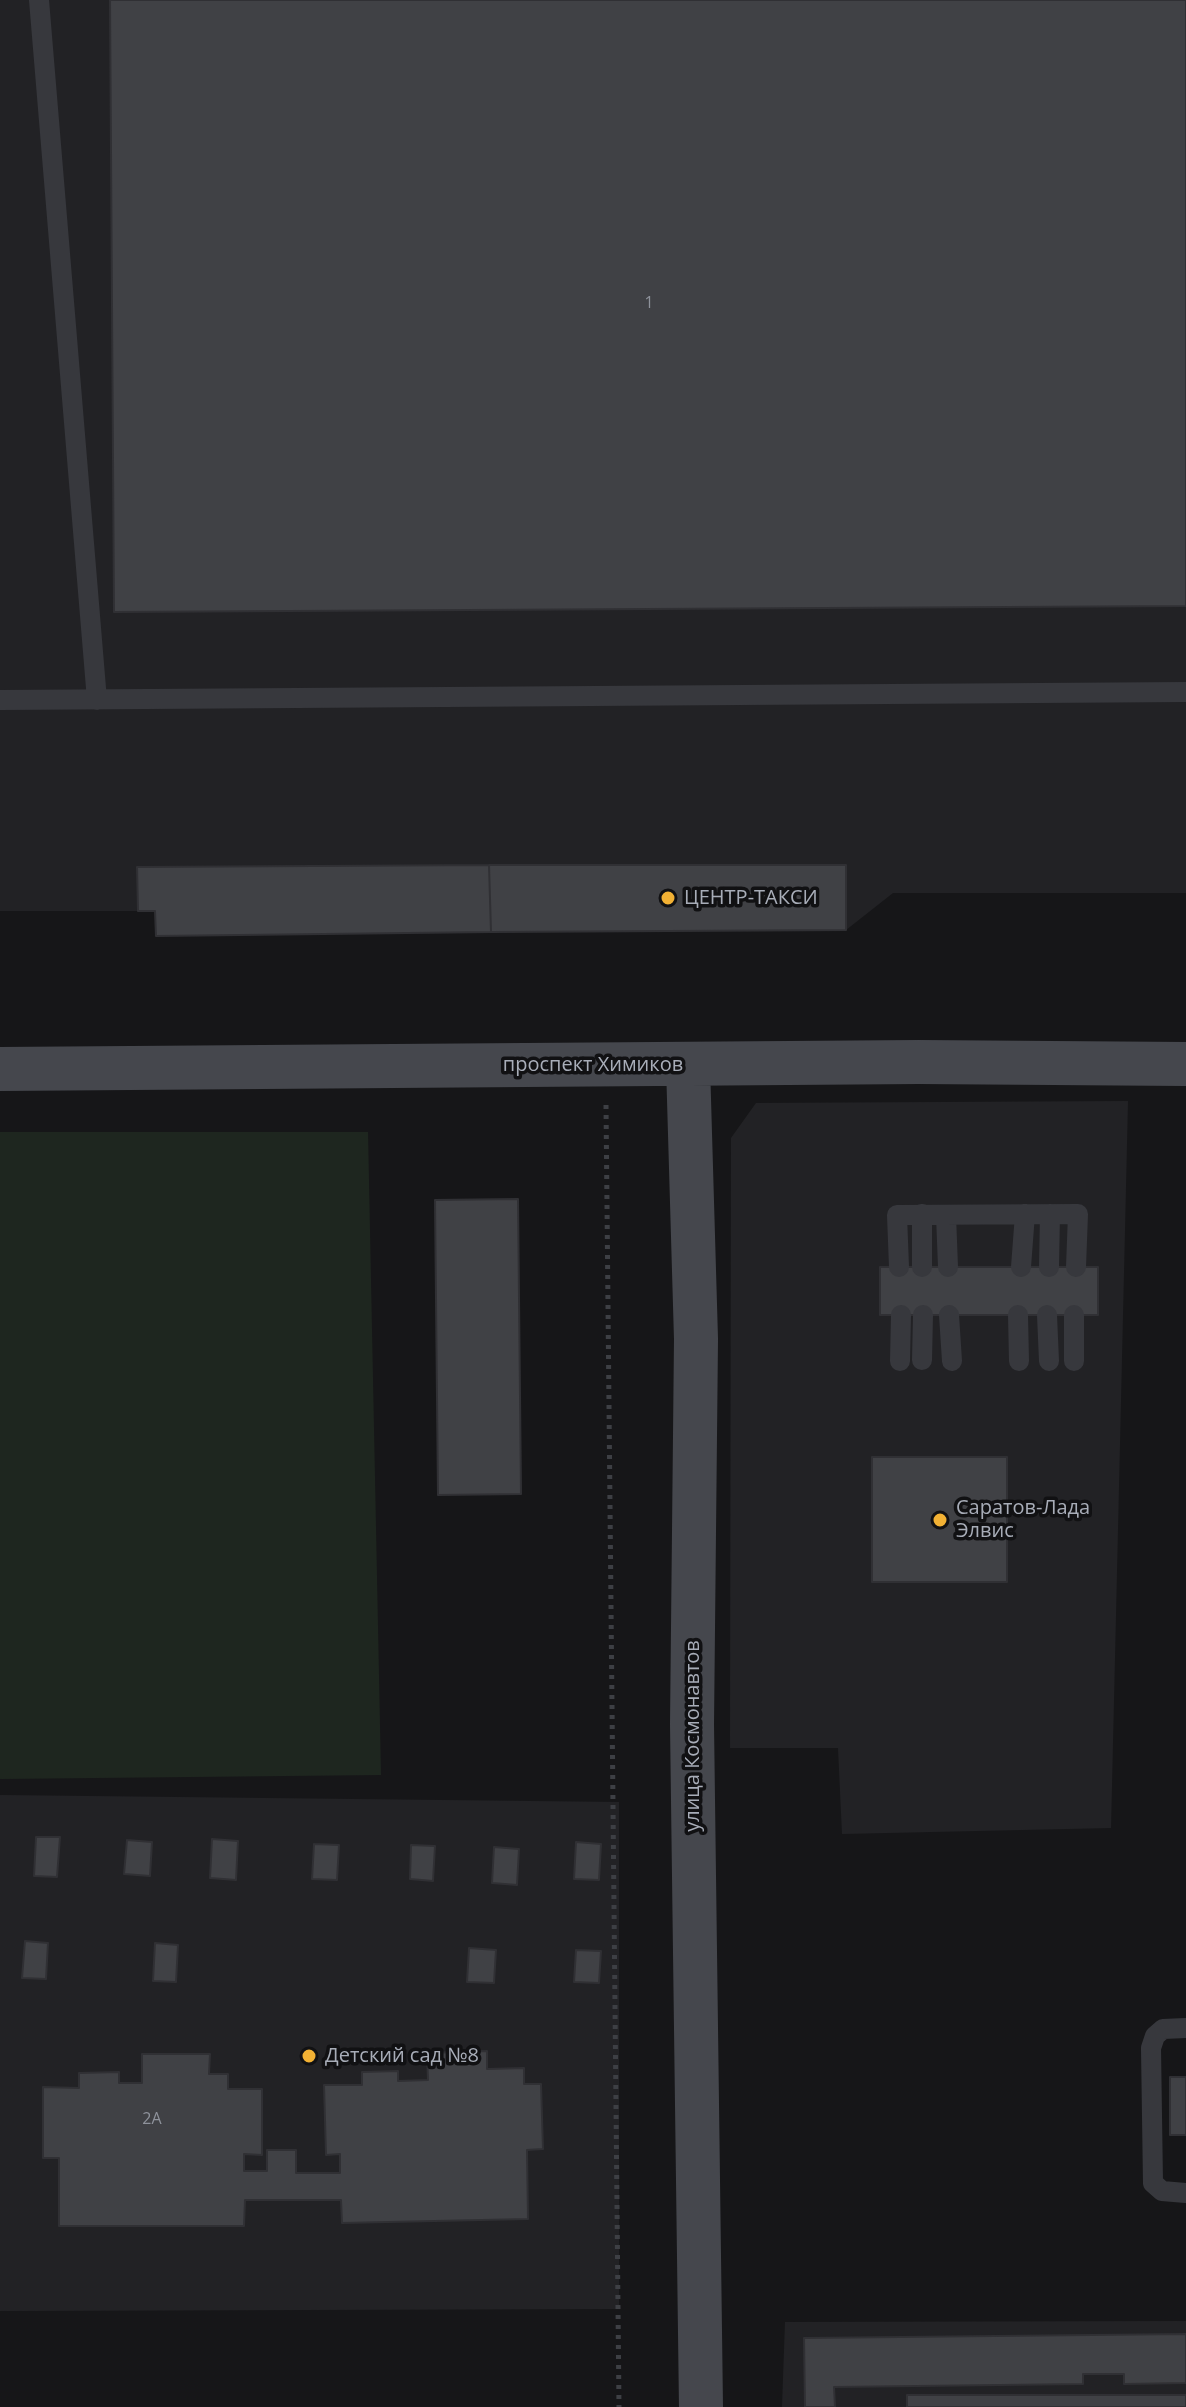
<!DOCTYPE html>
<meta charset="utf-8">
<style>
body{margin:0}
canvas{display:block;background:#161618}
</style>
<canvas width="1186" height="2407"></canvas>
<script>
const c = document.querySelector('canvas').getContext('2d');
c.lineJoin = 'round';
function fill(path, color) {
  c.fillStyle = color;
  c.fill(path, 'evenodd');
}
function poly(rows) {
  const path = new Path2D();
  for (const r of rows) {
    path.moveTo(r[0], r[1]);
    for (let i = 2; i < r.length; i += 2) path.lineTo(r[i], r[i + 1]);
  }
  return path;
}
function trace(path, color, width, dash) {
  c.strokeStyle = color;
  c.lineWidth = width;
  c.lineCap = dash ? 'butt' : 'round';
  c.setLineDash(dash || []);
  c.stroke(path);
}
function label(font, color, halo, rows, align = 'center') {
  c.font = font + ' "Open Sans",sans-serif';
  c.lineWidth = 7;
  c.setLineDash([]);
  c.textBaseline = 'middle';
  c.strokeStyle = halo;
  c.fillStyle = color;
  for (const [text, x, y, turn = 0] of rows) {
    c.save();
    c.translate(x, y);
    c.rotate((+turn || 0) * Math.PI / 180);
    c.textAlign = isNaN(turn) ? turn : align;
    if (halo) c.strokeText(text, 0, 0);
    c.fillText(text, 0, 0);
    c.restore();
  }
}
fill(poly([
 [0,0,1186,0,1186,893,893,893,846,930,846,865,155,911,0,911],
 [1128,1101,1111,1828,842,1834,838,1748,730,1748,731,1138,756,1103],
 [0,1795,619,1802,619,2309,0,2311],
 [1186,2321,1186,2407,782,2407,785,2322]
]), '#222225');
fill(poly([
 [0,1132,368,1132,381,1775,0,1779]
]), '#1e261f');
const building = poly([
 [110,0,1186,0,1186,606,114,612,110,0],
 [489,865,491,932,156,936,155,911,138,911,137,867,489,865],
 [489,865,846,865,846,930,491,932,489,865],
 [518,1199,521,1494,438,1495,435,1200,518,1199],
 [880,1267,1098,1267,1098,1315,880,1315,880,1267],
 [872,1457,1007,1457,1007,1582,872,1582,872,1457],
 [36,1837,60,1837,57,1877,34,1876,36,1837],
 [212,1839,238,1841,236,1880,210,1878,212,1839],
 [127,1840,152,1842,150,1876,124,1874,127,1840],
 [576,1842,601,1844,599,1880,574,1879,576,1842],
 [314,1844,339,1845,337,1880,312,1879,314,1844],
 [411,1845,435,1846,433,1881,410,1879,411,1845],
 [494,1847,519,1849,517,1885,492,1883,494,1847],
 [25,1941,48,1943,46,1979,22,1978,25,1941],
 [155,1943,178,1945,176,1982,153,1981,155,1943],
 [469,1948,496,1950,494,1983,467,1982,469,1948],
 [576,1950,601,1951,599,1983,574,1982,576,1950],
 [487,2051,487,2069,524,2068,524,2084,541,2084,543,2149,527,2150,528,2219,342,2223,341,2200,245,2200,244,2226,59,2226,59,2158,43,2158,43,2087,79,2088,79,2073,119,2072,119,2083,142,2083,142,2054,210,2054,209,2074,228,2074,228,2089,262,2089,262,2155,244,2154,244,2171,267,2171,267,2150,296,2150,296,2173,340,2173,340,2154,326,2155,324,2085,362,2085,362,2072,398,2071,398,2081,428,2080,427,2053,487,2051],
 [1170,2077,1186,2077,1186,2135,1170,2135,1170,2077],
 [1186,2334,1186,2383,1124,2384,1124,2374,1083,2374,1083,2384,834,2387,835,2407,805,2407,804,2338,1186,2334],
 [907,2395,1186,2395,1186,2407,907,2407,907,2395]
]);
fill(building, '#404145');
trace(building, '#303034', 2);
trace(poly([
 [606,1105,619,2407]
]), '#3d3f44', 5, [4, 6]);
trace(poly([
 [39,0,97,700],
 [0,700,1186,692],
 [922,1214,922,1267],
 [946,1215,948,1267],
 [899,1267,897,1215,1078,1214,1076,1267],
 [1021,1267,1025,1214],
 [1049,1267,1050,1214],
 [949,1315,952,1361],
 [1018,1315,1019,1361],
 [1047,1315,1049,1361],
 [1074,1315,1074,1361],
 [922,1360,923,1315],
 [900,1361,901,1315],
 [1186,2028,1163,2029,1155,2036,1151,2048,1153,2183,1162,2191,1186,2193]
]), '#37383d', 20);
trace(poly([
 [688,1065,696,1339,692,1724,701,2407],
 [0,1069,919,1062,1186,1064]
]), '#45474d', 44);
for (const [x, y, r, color] of [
 [668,898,8,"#f2b134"],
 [940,1520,8,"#f2b134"],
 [309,2056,8,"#f2b134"]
]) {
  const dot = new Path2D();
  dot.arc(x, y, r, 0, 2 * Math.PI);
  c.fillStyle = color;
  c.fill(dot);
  trace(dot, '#111113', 3);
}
label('16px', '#8e929b', null, [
 ["1",649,303],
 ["2А",152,2119]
]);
label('20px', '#a8adb8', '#111113', [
 ["ЦЕНТР-ТАКСИ",684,898],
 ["Саратов-Лада",956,1508],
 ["Элвис",956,1531],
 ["Детский сад №8",325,2056]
], 'left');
label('20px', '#a8adb8', '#111113', [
 ["проспект Химиков",593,1065],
 ["улица Космонавтов",693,1736,-90]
]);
</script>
